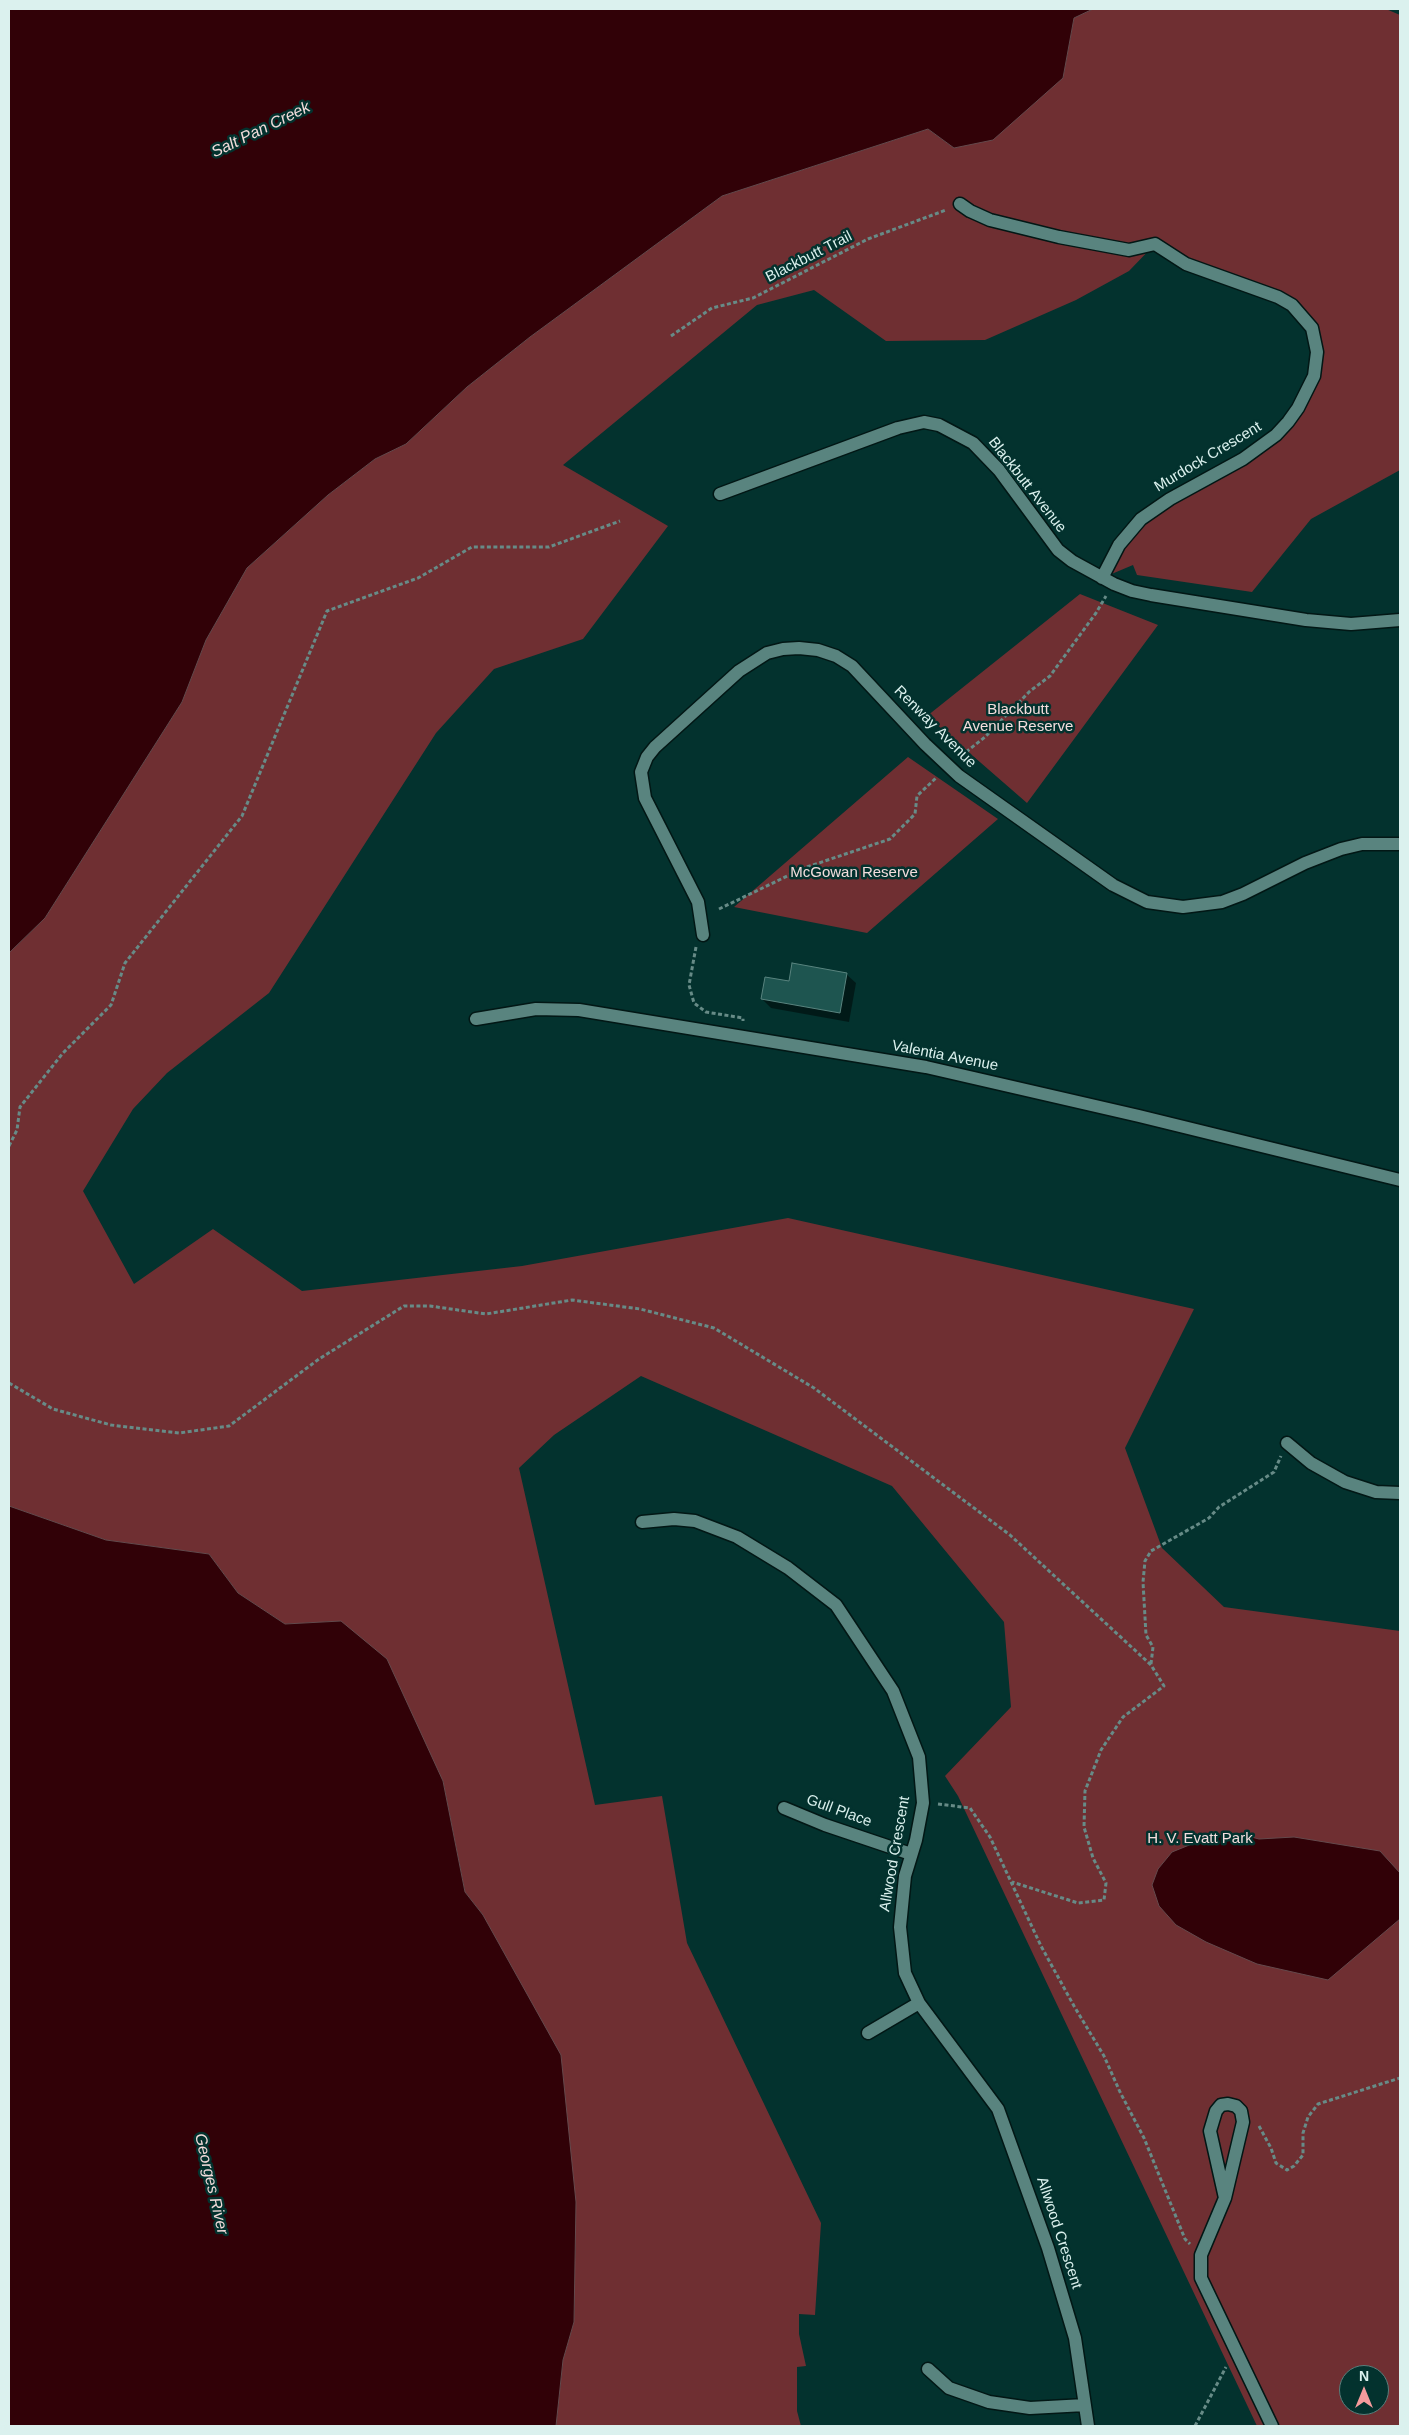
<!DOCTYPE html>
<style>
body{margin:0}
#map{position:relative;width:1409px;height:2435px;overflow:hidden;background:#03322e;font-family:Helvetica,sans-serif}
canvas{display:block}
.frame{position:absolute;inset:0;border:10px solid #dbf1ee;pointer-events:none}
.north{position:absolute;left:1339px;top:2365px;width:50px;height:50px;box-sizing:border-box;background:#03322e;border:1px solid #597e7b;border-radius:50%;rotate:0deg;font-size:14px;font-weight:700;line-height:20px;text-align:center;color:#dbf1ee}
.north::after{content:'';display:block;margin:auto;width:18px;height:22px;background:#f59b9c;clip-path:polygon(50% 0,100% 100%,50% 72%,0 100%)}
</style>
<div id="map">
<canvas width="1409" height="2435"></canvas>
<div class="frame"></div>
<div class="north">N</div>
</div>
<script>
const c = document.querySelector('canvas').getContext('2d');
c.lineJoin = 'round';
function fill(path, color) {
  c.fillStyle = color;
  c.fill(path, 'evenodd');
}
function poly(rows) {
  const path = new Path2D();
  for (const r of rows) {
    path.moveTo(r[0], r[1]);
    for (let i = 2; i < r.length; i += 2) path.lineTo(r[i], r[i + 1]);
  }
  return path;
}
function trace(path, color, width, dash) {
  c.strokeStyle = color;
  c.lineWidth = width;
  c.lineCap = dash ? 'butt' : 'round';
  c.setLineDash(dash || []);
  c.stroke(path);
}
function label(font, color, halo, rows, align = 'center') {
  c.font = font + ' Helvetica,sans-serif';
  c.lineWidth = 5;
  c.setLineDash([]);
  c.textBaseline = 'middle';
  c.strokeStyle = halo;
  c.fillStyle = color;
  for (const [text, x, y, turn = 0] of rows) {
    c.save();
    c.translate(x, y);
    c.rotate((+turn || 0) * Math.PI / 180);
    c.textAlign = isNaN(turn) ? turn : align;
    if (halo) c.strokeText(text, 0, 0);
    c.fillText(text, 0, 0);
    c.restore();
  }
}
fill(poly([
 [1093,9,1386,9,1400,15,1400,470,1311,519,1252,592,1137,575,1133,565,1102,578,1129,531,1262,446,1307,391,1317,340,1292,305,1155,244,1129,271,1076,300,985,340,886,341,814,290,757,305,563,465,668,526,583,639,494,669,436,733,269,993,167,1073,133,1109,83,1191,134,1284,213,1229,302,1291,522,1266,788,1218,1194,1309,1125,1448,1162,1548,1224,1607,1400,1631,1400,2426,1257,2426,958,1796,945,1776,1011,1707,1004,1622,892,1486,641,1376,554,1435,519,1468,595,1805,662,1796,687,1943,821,2223,815,2315,799,2314,799,2334,806,2366,797,2367,797,2411,801,2426,556,2426,563,2360,574,2322,576,2202,483,1915,465,1892,443,1781,341,1621,285,1624,238,1593,209,1554,106,1540,9,1506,9,953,45,918,182,702,206,640,247,568,328,495,375,459,406,444,467,387,530,337,722,196,928,129,954,148,1063,78,1074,18],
 [1349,2375,1379,2375,1379,2405,1349,2405],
 [1080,594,1158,625,1027,803,927,716],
 [908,757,998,819,867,933,734,907]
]), '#6f2f32');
const water = poly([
 [9,9,1093,9,1074,18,1063,78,993,140,954,148,928,129,722,196,530,337,467,387,406,444,375,459,328,495,247,568,206,640,182,702,45,918,9,953,9,9],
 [9,1506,106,1540,209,1554,238,1593,285,1624,341,1621,387,1659,443,1781,465,1892,483,1915,561,2055,576,2202,574,2322,563,2360,556,2426,9,2426,9,1506],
 [1236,1833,1259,1839,1294,1837,1380,1851,1400,1873,1400,1919,1328,1980,1257,1964,1206,1942,1176,1925,1159,1906,1152,1885,1158,1869,1172,1852,1214,1835,1236,1833]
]);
fill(water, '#310107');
trace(water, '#64494c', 1);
fill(poly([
 [846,974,856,983,849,1022,771,1008,762,999,790,983]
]), '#0007');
const building = poly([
 [792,963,847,973,840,1013,761,999,765,977,789,981,792,963]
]);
fill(building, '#1e5550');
trace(building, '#59847f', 1);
const minor = poly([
 [960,204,970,211,990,220,1059,237,1129,250,1155,244,1186,264,1278,297,1292,305,1312,328,1317,352,1314,376,1298,408,1288,422,1276,435,1243,459,1170,499,1141,519,1119,545,1102,578],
 [720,494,898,428,924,422,939,425,973,443,999,470,1058,550,1072,561,1114,584,1132,591,1151,595,1306,620,1351,624,1400,620],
 [703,935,698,902,645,798,641,772,647,757,655,747,739,671,767,653,783,649,799,648,818,650,836,656,852,666,925,744,959,776,1113,885,1147,902,1183,907,1222,902,1243,894,1305,863,1341,849,1362,844,1400,844],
 [476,1019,536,1009,579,1010,926,1067,1139,1116,1400,1180],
 [1287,1443,1311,1463,1345,1482,1376,1492,1400,1493],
 [642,1522,674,1519,695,1521,737,1537,788,1568,836,1605,893,1691,919,1757,923,1803,916,1840,905,1876,900,1927,905,1973,919,2003,998,2109,1048,2248,1075,2338,1088,2426],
 [784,1808,825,1825,911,1854],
 [868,2033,919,2003],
 [1225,2198,1210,2131,1216,2111,1221,2105,1228,2104,1236,2106,1241,2111,1243,2122,1225,2198,1201,2255,1201,2278,1272,2426],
 [928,2369,949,2388,989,2402,1030,2408,1085,2405]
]);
trace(minor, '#021715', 15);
trace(poly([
 [671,336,712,308,753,298,868,239,946,210],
 [961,756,985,737,1030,691,1050,676,1096,613,1106,596],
 [719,909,804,868,890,839,915,814,917,796,937,777],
 [696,947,689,985,694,1003,706,1012,743,1018,743,1021],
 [9,1146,17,1130,20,1107,63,1053,111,1005,125,963,242,816,327,611,418,578,472,547,549,547,620,521],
 [9,1383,53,1409,111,1425,179,1433,229,1426,319,1359,404,1306,430,1306,486,1314,572,1300,640,1309,714,1328,814,1388,1010,1535,1151,1665,1164,1686,1123,1717,1101,1750,1085,1791,1084,1827,1093,1858,1106,1883,1104,1900,1078,1903,1012,1882],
 [1151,1664,1153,1647,1146,1635,1143,1582,1145,1561,1151,1551,1209,1518,1219,1507,1274,1472,1281,1456],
 [938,1804,970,1808,990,1837,1041,1946,1074,2006,1104,2056,1120,2092,1144,2138,1185,2239,1190,2244],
 [1259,2126,1271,2148,1276,2163,1287,2170,1294,2166,1303,2155,1303,2133,1308,2117,1318,2104,1400,2078],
 [1195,2426,1226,2367]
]), '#678b87', 3, [4, 2.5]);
trace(minor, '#59847f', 12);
label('15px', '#dbf1ee', '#03322e', [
 ["Blackbutt Trail",809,257,-27],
 ["Murdock Crescent",1208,457,-31],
 ["Blackbutt Avenue",1027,485,52],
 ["Renway Avenue",935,727,45],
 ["Valentia Avenue",945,1056,11],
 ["Gull Place",839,1811,20],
 ["Allwood Crescent",895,1854,-80],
 ["Allwood Crescent",1059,2233,72]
]);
label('15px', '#f4dddd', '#03322e', [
 ["Blackbutt",1018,710],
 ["Avenue Reserve",1018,727],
 ["McGowan Reserve",854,873],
 ["H. V. Evatt Park",1200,1839]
]);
label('italic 16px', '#f2dbda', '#03322e', [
 ["Salt Pan Creek",261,130,-26],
 ["Georges River",211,2184,77]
]);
</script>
